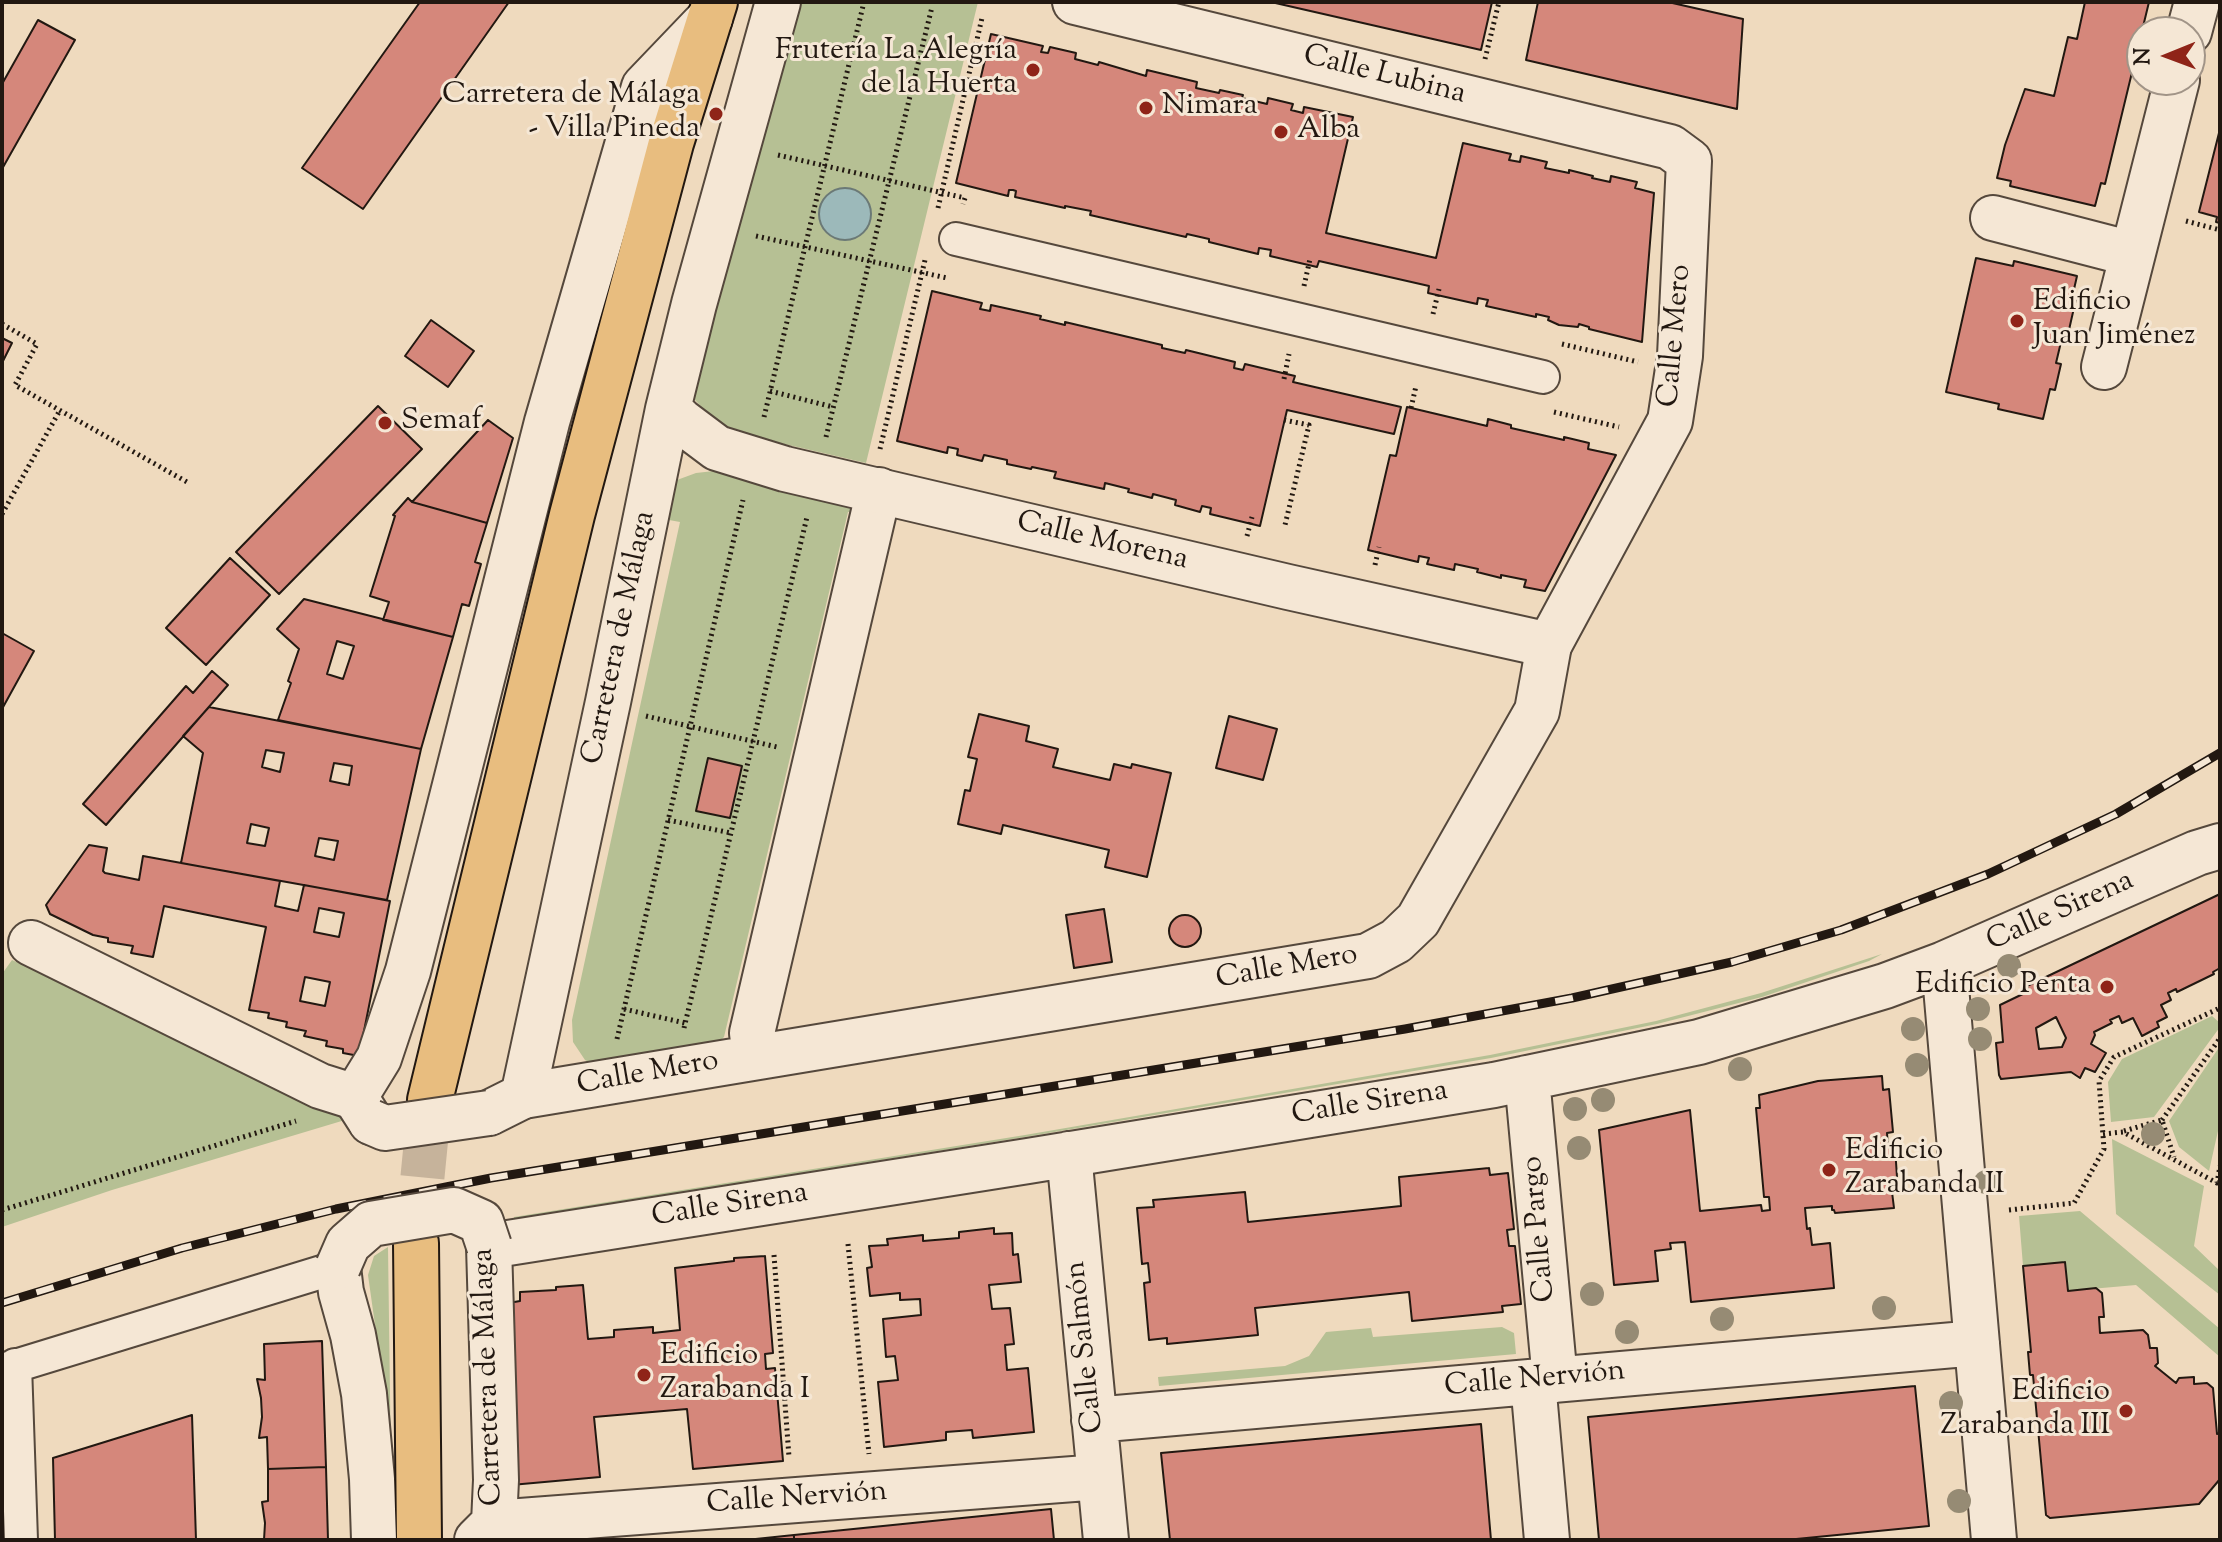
<!DOCTYPE html>
<meta charset="utf-8">
<style>
body{margin:0}
#map{position:relative;width:2222px;height:1542px;overflow:hidden;background:#efdabe;font-family:"Sorts Mill Goudy",serif}
canvas{display:block}
.frame{position:absolute;inset:0;border:4px solid #221811;pointer-events:none}
.north{position:absolute;left:2126px;top:16px;width:80px;height:80px;box-sizing:border-box;background:#f5e7d5;border:2px solid #a19487;border-radius:50%;rotate:269deg;font-size:22px;font-weight:700;line-height:32px;text-align:center;color:#221811}
.north::after{content:'';display:block;margin:auto;width:28px;height:36px;background:#8f2418;clip-path:polygon(50% 0,100% 100%,50% 72%,0 100%)}
</style>
<div id="map">
<canvas width="2222" height="1542"></canvas>
<div class="frame"></div>
<div class="north">N</div>
</div>
<script>
const c = document.querySelector('canvas').getContext('2d');
c.lineJoin = 'round';
function fill(path, color) {
  c.fillStyle = color;
  c.fill(path, 'evenodd');
}
function poly(rows) {
  const path = new Path2D();
  for (const r of rows) {
    if (r.length === 3) {
      path.moveTo(r[0] + r[2], r[1]);
      path.arc(r[0], r[1], r[2], 0, 2 * Math.PI);
      continue;
    }
    path.moveTo(r[0], r[1]);
    for (let i = 2; i < r.length; i += 2) path.lineTo(r[i], r[i + 1]);
  }
  return path;
}
function trace(path, color, width, dash) {
  c.strokeStyle = color;
  c.lineWidth = width;
  c.lineCap = dash ? 'butt' : 'round';
  c.setLineDash(dash || []);
  c.stroke(path);
}
function label(font, color, halo, rows, align = 'center') {
  c.font = font + ' "Sorts Mill Goudy",serif';
  c.lineWidth = 6;
  c.setLineDash([]);
  c.textBaseline = 'middle';
  c.strokeStyle = halo;
  c.fillStyle = color;
  for (const [text, x, y, turn = 0] of rows) {
    c.save();
    c.translate(x, y);
    c.rotate((+turn || 0) * Math.PI / 180);
    c.textAlign = isNaN(turn) ? turn : align;
    if (halo) c.strokeText(text, 0, 0);
    c.fillText(text, 0, 0);
    c.restore();
  }
}
fill(poly([
 [795,2,978,2,866,463,733,432,711,417,695,400,689,374],
 [714,471,852,499,858,513,848,512,724,1037,713,1048,600,1068,585,1060,573,1042,572,1020,680,522,658,518,664,496,677,480,696,473],
 [1882,954,1869,961,1762,997,1657,1024,1491,1058,1025,1137,514,1219,514,1217,1025,1135,1490,1055,1656,1021,1761,993],
 [12,960,335,1109,345,1120,112,1190,2,1227,2,974],
 [2212,1016,2220,1023,2220,1027,2154,1117,2111,1122,2108,1082,2122,1059],
 [2220,1046,2220,1122,2209,1171,2179,1147,2169,1121],
 [2112,1139,2204,1186,2194,1246,2220,1271,2220,1295,2116,1214],
 [2080,1211,2220,1329,2220,1357,2136,1285,2068,1291,2065,1262,2023,1266,2019,1216],
 [388,1247,392,1540,366,1344,377,1339,368,1275,374,1256],
 [1502,1327,1514,1333,1516,1354,1159,1386,1158,1377,1285,1366,1309,1356,1326,1332,1371,1328,1373,1337]
]), '#b6c094');
const water = poly([
 [845,214,26]
]);
fill(water, '#9cb9ba');
trace(water, '#6b7976', 2);
const building = poly([
 [420,2,509,2,363,209,302,168,420,2],
 [1271,2,1492,2,1481,50,1271,2],
 [1538,2,1668,2,1743,19,1737,109,1526,60,1538,2],
 [2085,2,2149,2,2105,184,2101,183,2095,206,2010,186,2011,181,1997,178,2005,145,2025,89,2054,96,2068,37,2077,39,2085,2],
 [38,20,75,40,2,169,2,84,38,20],
 [991,34,1043,46,1041,52,1048,53,1050,47,1076,53,1075,59,1098,65,1099,62,1146,76,1147,70,1197,82,1196,88,1219,93,1220,90,1243,95,1242,98,1267,104,1268,98,1293,104,1291,110,1303,113,1304,107,1353,117,1326,233,1436,258,1463,143,1511,154,1509,160,1520,162,1521,156,1547,162,1545,168,1569,173,1569,170,1593,176,1592,178,1610,182,1611,176,1637,182,1635,188,1654,193,1642,342,1589,329,1589,327,1579,324,1578,327,1559,325,1548,320,1549,317,1536,314,1536,317,1486,306,1488,300,1478,298,1477,304,1428,293,1429,286,1319,261,1317,267,1270,256,1271,250,1259,248,1258,254,1209,242,1209,239,1187,234,1186,237,1090,215,1091,211,1065,206,1065,208,1015,197,1016,191,1013,190,1009,190,1008,196,956,183,991,34],
 [2220,129,2220,223,2216,222,2217,217,2199,212,2220,129],
 [1976,258,2013,266,2014,261,2077,276,2072,298,2076,299,2066,343,2061,342,2056,363,2061,364,2055,390,2050,389,2043,419,1998,409,1999,404,1946,392,1976,258],
 [932,291,982,303,980,309,990,311,991,305,1041,316,1040,319,1065,325,1065,322,1162,345,1162,348,1185,353,1186,350,1235,362,1234,368,1243,370,1245,364,1295,376,1293,382,1401,407,1394,434,1287,410,1260,526,1210,514,1211,508,1202,506,1200,512,1175,505,1176,500,1153,494,1152,498,1128,492,1129,489,1105,483,1104,489,1054,478,1056,472,1032,467,1031,469,1007,464,1007,460,984,455,982,461,957,455,958,449,948,447,947,453,897,441,932,291],
 [431,320,474,351,448,387,405,356,431,320],
 [2,338,12,343,2,363,2,338],
 [378,406,422,449,279,594,236,552,378,406],
 [1407,407,1487,426,1488,419,1511,425,1511,428,1564,440,1564,437,1589,443,1588,449,1616,455,1545,591,1524,587,1526,580,1501,575,1501,578,1477,572,1478,569,1455,564,1454,570,1427,564,1429,558,1419,556,1418,562,1368,550,1390,455,1396,456,1407,407],
 [488,420,513,438,487,523,412,502,488,420],
 [408,498,412,502,487,523,475,562,481,564,469,606,462,604,453,637,383,620,389,602,370,596,395,516,393,515,408,498],
 [230,558,270,595,206,665,166,628,230,558],
 [304,599,453,637,421,749,278,720,291,683,288,681,299,649,277,629,304,599],
 [337,641,354,646,343,679,327,674,337,641],
 [2,633,34,651,2,709,2,633],
 [212,671,228,685,106,825,83,804,186,686,193,693,212,671],
 [209,707,421,749,387,900,181,863,203,753,183,736,209,707],
 [266,750,284,753,280,772,262,767,266,750],
 [334,763,352,766,349,785,330,781,334,763],
 [251,824,269,828,265,846,247,843,251,824],
 [319,838,338,841,334,860,315,856,319,838],
 [979,714,1029,726,1026,741,1058,749,1053,767,1110,780,1114,764,1131,768,1132,764,1171,773,1147,877,1105,867,1109,850,1003,825,1001,834,958,824,965,790,970,791,977,759,968,757,979,714],
 [1229,716,1277,729,1263,780,1216,768,1229,716],
 [708,758,742,766,730,818,696,811,708,758],
 [89,845,107,848,103,871,105,873,139,880,143,856,280,881,275,906,298,911,304,885,390,901,359,1056,343,1053,343,1049,326,1046,327,1041,304,1036,306,1031,286,1027,287,1022,268,1018,269,1013,249,1010,266,927,164,906,153,957,131,953,133,946,108,942,108,938,93,935,50,914,46,905,89,845],
 [319,908,344,913,339,937,314,932,319,908],
 [305,977,330,982,325,1006,300,1001,305,977],
 [2220,894,2220,968,2213,972,2214,974,2177,992,2176,989,2168,993,2171,1000,2161,1005,2167,1017,2157,1022,2159,1027,2142,1036,2133,1018,2122,1023,2119,1016,2110,1020,2112,1023,2094,1032,2095,1035,2091,1044,2106,1053,2095,1072,2085,1068,2080,1078,2071,1072,2001,1079,1999,1075,1996,1043,2003,1042,2000,1005,2029,991,2027,986,2220,894],
 [2056,1017,2066,1038,2062,1047,2039,1049,2036,1028,2056,1017],
 [1104,909,1112,962,1074,968,1066,915,1104,909],
 [1185,931,16],
 [1882,1076,1883,1090,1889,1089,1893,1132,1887,1133,1888,1148,1895,1147,1898,1192,1892,1192,1894,1208,1835,1213,1834,1210,1832,1210,1832,1206,1805,1208,1807,1229,1810,1228,1812,1245,1830,1243,1834,1288,1691,1302,1685,1242,1670,1243,1671,1249,1655,1251,1658,1281,1614,1285,1599,1130,1690,1110,1700,1211,1761,1205,1762,1211,1770,1210,1769,1197,1764,1197,1756,1108,1760,1108,1759,1095,1818,1081,1882,1076],
 [1489,1168,1490,1175,1508,1173,1514,1229,1507,1230,1509,1246,1515,1246,1521,1304,1502,1306,1503,1312,1412,1321,1409,1292,1255,1308,1258,1335,1167,1344,1167,1338,1149,1340,1144,1283,1150,1282,1148,1263,1142,1264,1137,1208,1154,1207,1153,1200,1245,1192,1248,1222,1401,1206,1399,1177,1489,1168],
 [994,1228,994,1234,1012,1233,1013,1255,1018,1254,1021,1282,989,1285,992,1309,1010,1308,1014,1344,1005,1345,1007,1370,1028,1368,1034,1432,973,1438,972,1430,946,1432,946,1440,884,1447,878,1382,898,1380,895,1356,886,1357,883,1319,921,1315,920,1299,900,1300,900,1293,870,1296,867,1268,872,1267,869,1246,888,1245,887,1239,923,1235,923,1241,959,1238,959,1232,994,1228],
 [765,1256,773,1353,765,1354,766,1369,775,1368,783,1461,693,1469,687,1409,594,1417,600,1477,511,1485,503,1304,520,1301,520,1292,556,1290,556,1287,583,1285,588,1339,614,1337,614,1330,653,1327,653,1333,680,1330,675,1268,734,1261,734,1258,765,1256],
 [2065,1262,2068,1291,2096,1288,2102,1293,2104,1317,2099,1317,2100,1333,2143,1330,2148,1335,2150,1348,2157,1348,2158,1363,2155,1366,2176,1383,2179,1378,2194,1377,2194,1384,2207,1383,2213,1388,2217,1434,2220,1433,2220,1479,2199,1504,2050,1518,2046,1515,2033,1375,2030,1375,2028,1352,2031,1352,2023,1266,2065,1262],
 [322,1341,326,1467,268,1469,267,1437,259,1438,262,1417,261,1398,257,1379,265,1380,264,1344,322,1341],
 [1915,1386,1929,1526,1786,1540,1599,1540,1588,1417,1915,1386],
 [192,1415,196,1540,55,1540,53,1458,192,1415],
 [1481,1424,1491,1540,1170,1540,1161,1453,1481,1424],
 [326,1467,328,1540,264,1540,265,1523,262,1502,268,1501,268,1469,326,1467],
 [1051,1509,1054,1540,794,1540,794,1535,1051,1509],
 [794,1535,794,1540,746,1540,794,1535]
]);
fill(building, '#d5877b');
trace(building, '#221811', 2);
trace(poly([
 [416,1243,430,1100]
]), '#c6b39b', 44, [44, 22]);
const pedestrian = poly([
 [956,239,1543,377],
 [15,1365,21,1540],
 [2,1370,338,1267]
]);
const minor = poly([
 [2189,32,2197,2],
 [1993,218,2132,254],
 [2104,367,2177,80],
 [31,943,320,1086,355,1097],
 [1944,964,1994,1540],
 [755,1057,752,1033,879,490],
 [1527,1078,1555,1380],
 [523,1096,1368,956,1396,941,1418,920,1537,711,1549,645],
 [1069,1154,1106,1540],
 [338,1267,341,1292,353,1335,364,1394,372,1479,374,1540],
 [1533,1382,1547,1540],
 [1094,1420,1977,1343],
 [494,1523,1100,1477],
 [477,1540,494,1523,496,1480,489,1246,1028,1161,1494,1085,1699,1042,1885,986,1944,964,2197,853,2220,846]
]);
const tertiary = poly([
 [668,409,681,421,717,448,785,469,1288,587,1549,645,1670,421,1680,356,1689,161,1670,147,1075,2],
 [489,1113,523,1096,608,702,668,409,694,304,778,2],
 [371,1122,355,1097,379,1058,408,971,547,422,644,87,710,18]
]);
const primary = poly([
 [430,1100,572,515,671,143,715,2],
 [416,1243,419,1540]
]);
trace(pedestrian, '#55483c', 36);
trace(minor, '#55483c', 48);
trace(tertiary, '#55483c', 48);
trace(primary, '#221811', 48);
trace(poly([
 [1485,59,1499,2],
 [778,155,965,198,963,204],
 [938,208,982,18],
 [2186,221,2220,230],
 [756,236,947,278,947,276],
 [1304,286,1310,259],
 [1433,314,1439,289],
 [2,324,37,344,15,385,187,482],
 [1562,344,1638,362],
 [1284,379,1289,354],
 [770,391,833,407],
 [1411,408,1416,386],
 [1554,412,1619,427],
 [764,417,864,2],
 [1284,420,1309,425,1285,525],
 [826,437,932,7],
 [880,449,925,260],
 [2,514,60,410],
 [1247,536,1252,517],
 [1375,565,1379,547],
 [646,716,777,747],
 [668,820,731,833],
 [624,1009,685,1023],
 [684,1028,807,517],
 [617,1039,743,500],
 [2162,1120,2220,1038],
 [2124,1131,2162,1120,2174,1157],
 [2103,1134,2123,1132,2217,1183,2220,1166],
 [2,1210,296,1121],
 [2009,1210,2074,1203,2104,1149,2099,1081,2114,1057,2220,1008],
 [848,1244,869,1454],
 [774,1255,789,1457]
]), '#221811', 5, [2, 4]);
trace(pedestrian, '#f5e7d5', 32);
trace(minor, '#f5e7d5', 44);
trace(tertiary, '#f5e7d5', 44);
trace(primary, '#e8bd7f', 44);
const rail = poly([
 [2,1303,182,1248,336,1209,491,1178,1405,1029,1572,998,1732,962,1841,930,1988,874,2116,814,2220,753]
]);
trace(rail, '#221811', 9);
trace(rail, '#f5e7d5', 6, [18]);
const minorBridge = poly([
 [338,1267,348,1244,371,1224,454,1210,481,1222,489,1246]
]);
const tertiaryBridge = poly([
 [371,1122,385,1128,489,1113]
]);
trace(minorBridge, '#55483c', 48, []);
trace(tertiaryBridge, '#55483c', 48, []);
trace(minorBridge, '#f5e7d5', 44);
trace(tertiaryBridge, '#f5e7d5', 44);
c.fillStyle = '#968b74';
for (const [x, y] of [
 [2009,966],
 [1978,1009],
 [1913,1029],
 [1980,1039],
 [1917,1065],
 [1740,1069],
 [1603,1100],
 [1575,1109],
 [2153,1134],
 [1579,1148],
 [1986,1182],
 [1592,1294],
 [1884,1308],
 [1722,1319],
 [1627,1332],
 [1951,1403],
 [1959,1501]
]) {
  c.beginPath();
  c.arc(x, y, 12, 0, 2 * Math.PI);
  c.fill();
}
for (const [x, y, r, color] of [
 [1033,70,8,"#8f2418"],
 [1146,108,8,"#8f2418"],
 [716,114,8,"#8f2418"],
 [1281,132,8,"#8f2418"],
 [2017,321,8,"#8f2418"],
 [385,423,8,"#8f2418"],
 [2107,987,8,"#8f2418"],
 [1829,1170,8,"#8f2418"],
 [644,1375,8,"#8f2418"],
 [2126,1411,8,"#8f2418"]
]) {
  const dot = new Path2D();
  dot.arc(x, y, r, 0, 2 * Math.PI);
  c.fillStyle = color;
  c.fill(dot);
  trace(dot, '#f5e7d5', 3);
}
label('30px', '#221811', '#f5e7d5', [
 ["Frutería La Alegría",1017,53,"right"],
 ["de la Huerta",1017,87,"right"],
 ["Carretera de Málaga",700,97,"right"],
 ["- Villa Pineda",700,131,"right"],
 ["Nimara",1162,108],
 ["Alba",1297,132],
 ["Edificio",2033,304],
 ["Juan Jiménez",2033,338],
 ["Semaf",401,423],
 ["Edificio Penta",2091,987,"right"],
 ["Edificio",1845,1153],
 ["Zarabanda II",1845,1187],
 ["Edificio",660,1358],
 ["Zarabanda I",660,1392],
 ["Edificio",2110,1394,"right"],
 ["Zarabanda III",2110,1428,"right"]
], 'left');
label('30px', '#221811', '#f5e7d5', [
 ["Calle Lubina",1384,77,14],
 ["Calle Mero",1677,336,-85],
 ["Calle Morena",1102,543,13],
 ["Carretera de Málaga",621,638,-78],
 ["Calle Sirena",2061,913,-24],
 ["Calle Mero",1287,969,-10],
 ["Calle Mero",648,1075,-10],
 ["Calle Sirena",1370,1105,-9],
 ["Calle Sirena",730,1207,-9],
 ["Calle Pargo",1541,1229,-95],
 ["Calle Salmón",1087,1347,-96],
 ["Carretera de Málaga",490,1377,-92],
 ["Calle Nervión",1535,1381,-5],
 ["Calle Nervión",797,1500,-4]
]);
</script>
